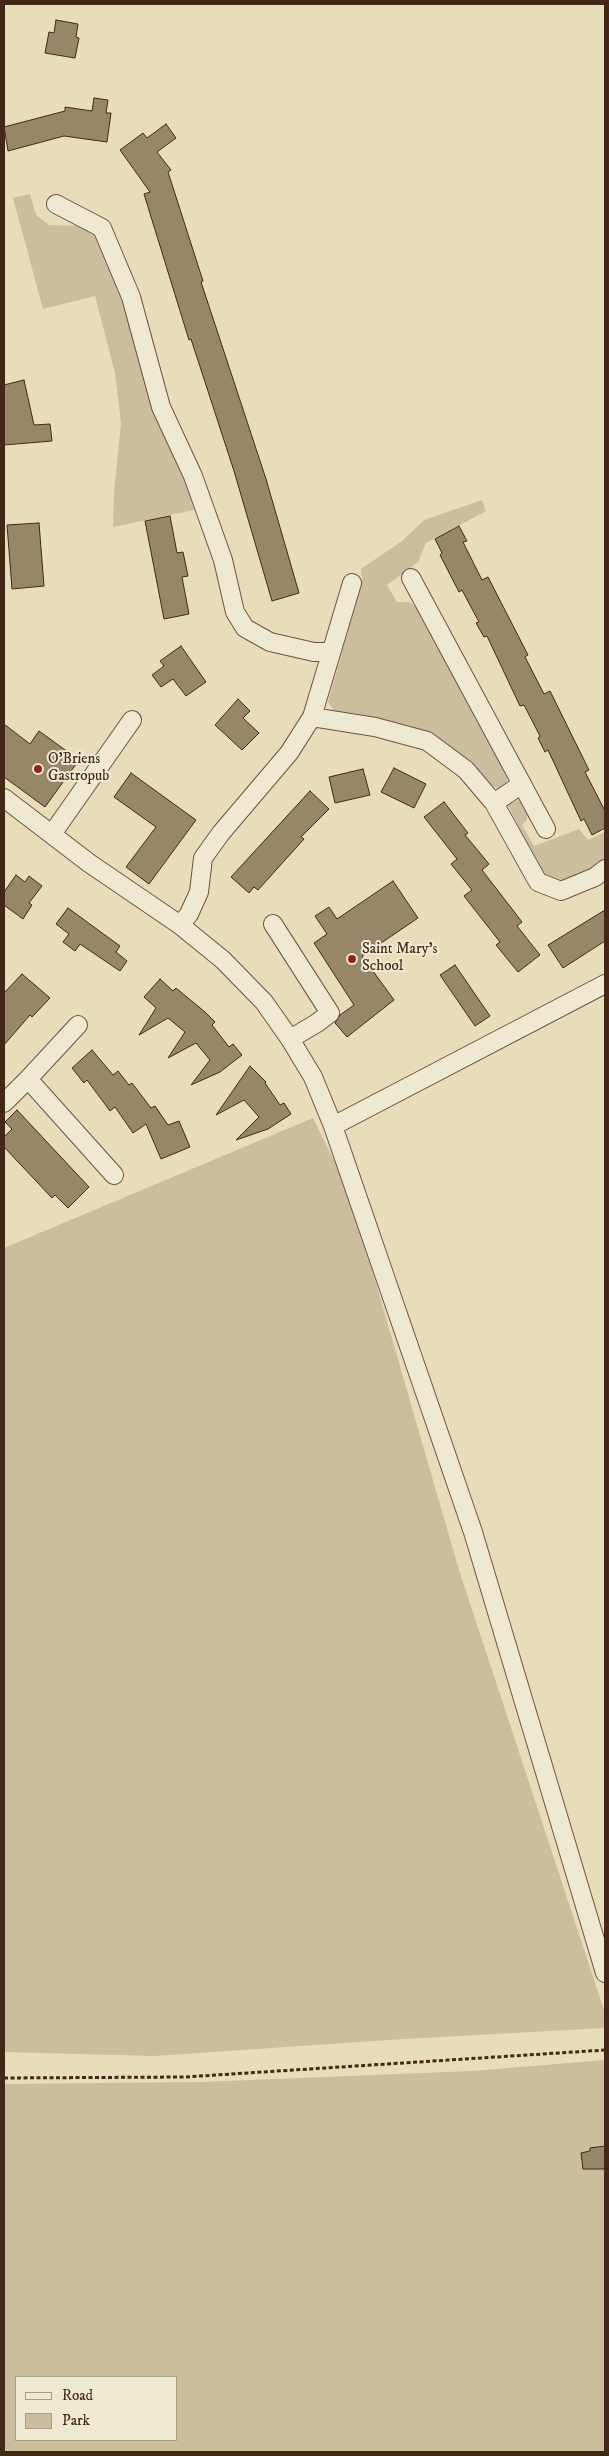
<!DOCTYPE html>
<style>
body{margin:0}
#map{position:relative;width:609px;height:2456px;overflow:hidden;background:#e7ddba;font-family:"IM FELL DW Pica",serif}
canvas{display:block}
.frame{position:absolute;inset:0;border:5px solid #432815;pointer-events:none}
.legend{position:absolute;left:15px;top:2376px;width:162px;height:65px;box-sizing:border-box;background:#efe9d2;border:1px solid #aa9c86;margin:0;padding:6px 9px;list-style:none;font-size:15px;color:#432815}
.legend li{display:flex;align-items:center;gap:10px;height:25px}
.legend b{width:25px;border:1px solid #aa9c86}
</style>
<div id="map">
<canvas width="609" height="2456"></canvas>
<div class="frame"></div>
<ul class="legend">
<li><b style="height:6px;background:#efe9d2"></b>Road</li>
<li><b style="height:14px;background:#cbbe9e"></b>Park</li>
</ul>
</div>
<script>
const c = document.querySelector('canvas').getContext('2d');
c.lineJoin = 'round';
function fill(path, color) {
  c.fillStyle = color;
  c.fill(path, 'evenodd');
}
function poly(rows) {
  const path = new Path2D();
  for (const r of rows) {
    path.moveTo(r[0], r[1]);
    for (let i = 2; i < r.length; i += 2) path.lineTo(r[i], r[i + 1]);
  }
  return path;
}
function trace(path, color, width, dash) {
  c.strokeStyle = color;
  c.lineWidth = width;
  c.lineCap = dash ? 'butt' : 'round';
  c.setLineDash(dash || []);
  c.stroke(path);
}
function label(font, color, halo, rows, align = 'center') {
  c.font = font + ' "IM FELL DW Pica",serif';
  c.lineWidth = 4;
  c.setLineDash([]);
  c.textBaseline = 'middle';
  c.strokeStyle = halo;
  c.fillStyle = color;
  for (const [text, x, y, turn = 0] of rows) {
    c.save();
    c.translate(x, y);
    c.rotate((+turn || 0) * Math.PI / 180);
    c.textAlign = isNaN(turn) ? turn : align;
    if (halo) c.strokeText(text, 0, 0);
    c.fillText(text, 0, 0);
    c.restore();
  }
}
fill(poly([
 [30,194,36,215,49,225,84,226,98,236,123,299,152,410,180,467,194,510,113,527,114,492,121,423,115,373,95,296,43,309,13,198],
 [482,500,486,511,426,543,418,562,387,585,397,602,409,602,419,609,507,776,507,785,499,789,489,784,478,771,335,713,328,702,362,581,361,569,402,541,424,520],
 [518,800,524,804,527,813,527,820,522,825,534,846,579,829,588,840,605,832,605,859,590,870,560,883,541,873,508,805],
 [313,1118,349,1190,459,1570,605,2013,605,2028,404,2039,154,2056,4,2052,4,1248],
 [605,2060,605,2452,4,2452,4,2084,201,2082,472,2071],
 [16,2377,176,2377,176,2440,16,2440]
]), '#cbbe9e');
const building = poly([
 [56,20,78,24,76,37,79,38,75,58,45,53,49,32,54,33,56,20],
 [94,98,108,100,106,113,111,113,107,142,64,136,8,151,4,127,65,111,65,107,92,111,94,98],
 [166,124,176,138,157,152,171,170,168,172,203,281,201,282,266,479,299,593,272,601,234,471,191,339,189,340,144,194,150,192,120,150,143,133,147,138,166,124],
 [24,380,34,425,50,424,52,441,4,445,4,385,24,380],
 [170,516,177,553,183,552,188,576,182,577,189,614,164,619,145,521,170,516],
 [39,523,44,586,12,589,7,525,39,523],
 [459,526,467,541,463,542,482,580,488,577,528,655,525,657,544,694,550,691,589,770,585,772,605,811,605,828,592,835,584,819,581,821,548,750,545,752,538,738,540,736,524,705,520,706,487,636,484,637,476,623,479,622,462,590,459,592,440,555,442,553,435,539,459,526],
 [181,646,206,682,186,696,173,679,161,687,152,675,164,666,160,661,181,646],
 [238,699,250,711,243,718,259,733,242,750,215,725,238,699],
 [4,724,30,744,39,731,79,760,45,807,4,777,4,724],
 [394,768,426,784,414,808,381,792,394,768],
 [363,769,370,795,335,803,329,777,363,769],
 [131,773,196,820,149,884,126,867,156,827,114,797,131,773],
 [310,791,329,809,301,837,304,839,258,890,254,887,249,893,231,877,310,791],
 [444,802,468,833,465,835,489,864,482,870,522,922,517,926,540,955,518,972,496,945,500,942,464,896,472,890,451,864,457,859,424,817,444,802],
 [16,875,25,882,29,876,42,886,29,903,32,905,23,919,4,905,4,892,16,875],
 [393,881,418,918,362,956,394,1000,347,1037,335,1023,340,1015,354,1005,314,943,327,934,315,916,329,907,337,919,393,881],
 [68,908,120,946,116,952,127,961,120,971,80,944,75,951,63,942,69,934,56,924,68,908],
 [605,910,605,941,563,968,548,945,605,910],
 [455,965,490,1016,475,1026,440,975,455,965],
 [22,974,50,998,32,1017,30,1015,4,1045,4,993,22,974],
 [160,979,173,991,176,988,205,1012,215,1022,212,1025,229,1047,233,1044,242,1055,220,1072,191,1085,210,1060,196,1043,168,1058,185,1032,168,1018,139,1035,156,1008,144,997,160,979],
 [92,1050,113,1075,118,1071,129,1085,132,1083,151,1108,155,1106,168,1125,179,1121,190,1147,161,1159,146,1124,133,1133,115,1107,110,1111,87,1080,84,1083,72,1068,92,1050],
 [250,1066,266,1082,265,1083,280,1105,284,1103,291,1114,268,1129,236,1140,259,1117,244,1100,216,1115,250,1066],
 [17,1110,89,1187,68,1208,55,1195,52,1198,4,1147,4,1137,12,1129,5,1122,17,1110],
 [605,2146,605,2169,583,2169,581,2153,590,2151,590,2148,605,2146]
]);
fill(building, '#98866b');
trace(building, '#432815', 1);
const minor = poly([
 [56,204,102,228,131,297,161,407,193,476,223,560,235,612,245,628,270,642,314,652,331,652],
 [411,578,546,829],
 [312,717,375,727,427,741,466,770,494,803,538,882,561,891,595,877,605,869],
 [4,798,89,863,180,925,223,960,264,1002,290,1039,313,1077,333,1126,473,1532,605,1973],
 [494,803,522,784],
 [52,834,132,720],
 [273,924,330,1013,317,1023,290,1039],
 [180,925,189,914,199,892,203,858,221,833,289,753,312,717,352,583],
 [28,1079,78,1025],
 [4,1103,28,1079,114,1175],
 [333,1126,605,984]
]);
trace(minor, '#6c553e', 20);
trace(poly([
 [4,2078,185,2077,605,2050]
]), '#432815', 3, [4, 2.5]);
trace(minor, '#efe9d2', 18);
for (const [x, y, r, color] of [
 [38,769,5,"#8f2418"],
 [352,959,5,"#8f2418"]
]) {
  const dot = new Path2D();
  dot.arc(x, y, r, 0, 2 * Math.PI);
  c.fillStyle = color;
  c.fill(dot);
  trace(dot, '#efe9d2', 2);
}
label('15px', '#432815', '#efe9d2', [
 ["O'Briens",48,760],
 ["Gastropub",48,777],
 ["Saint Mary's",362,950],
 ["School",362,967]
], 'left');
</script>
